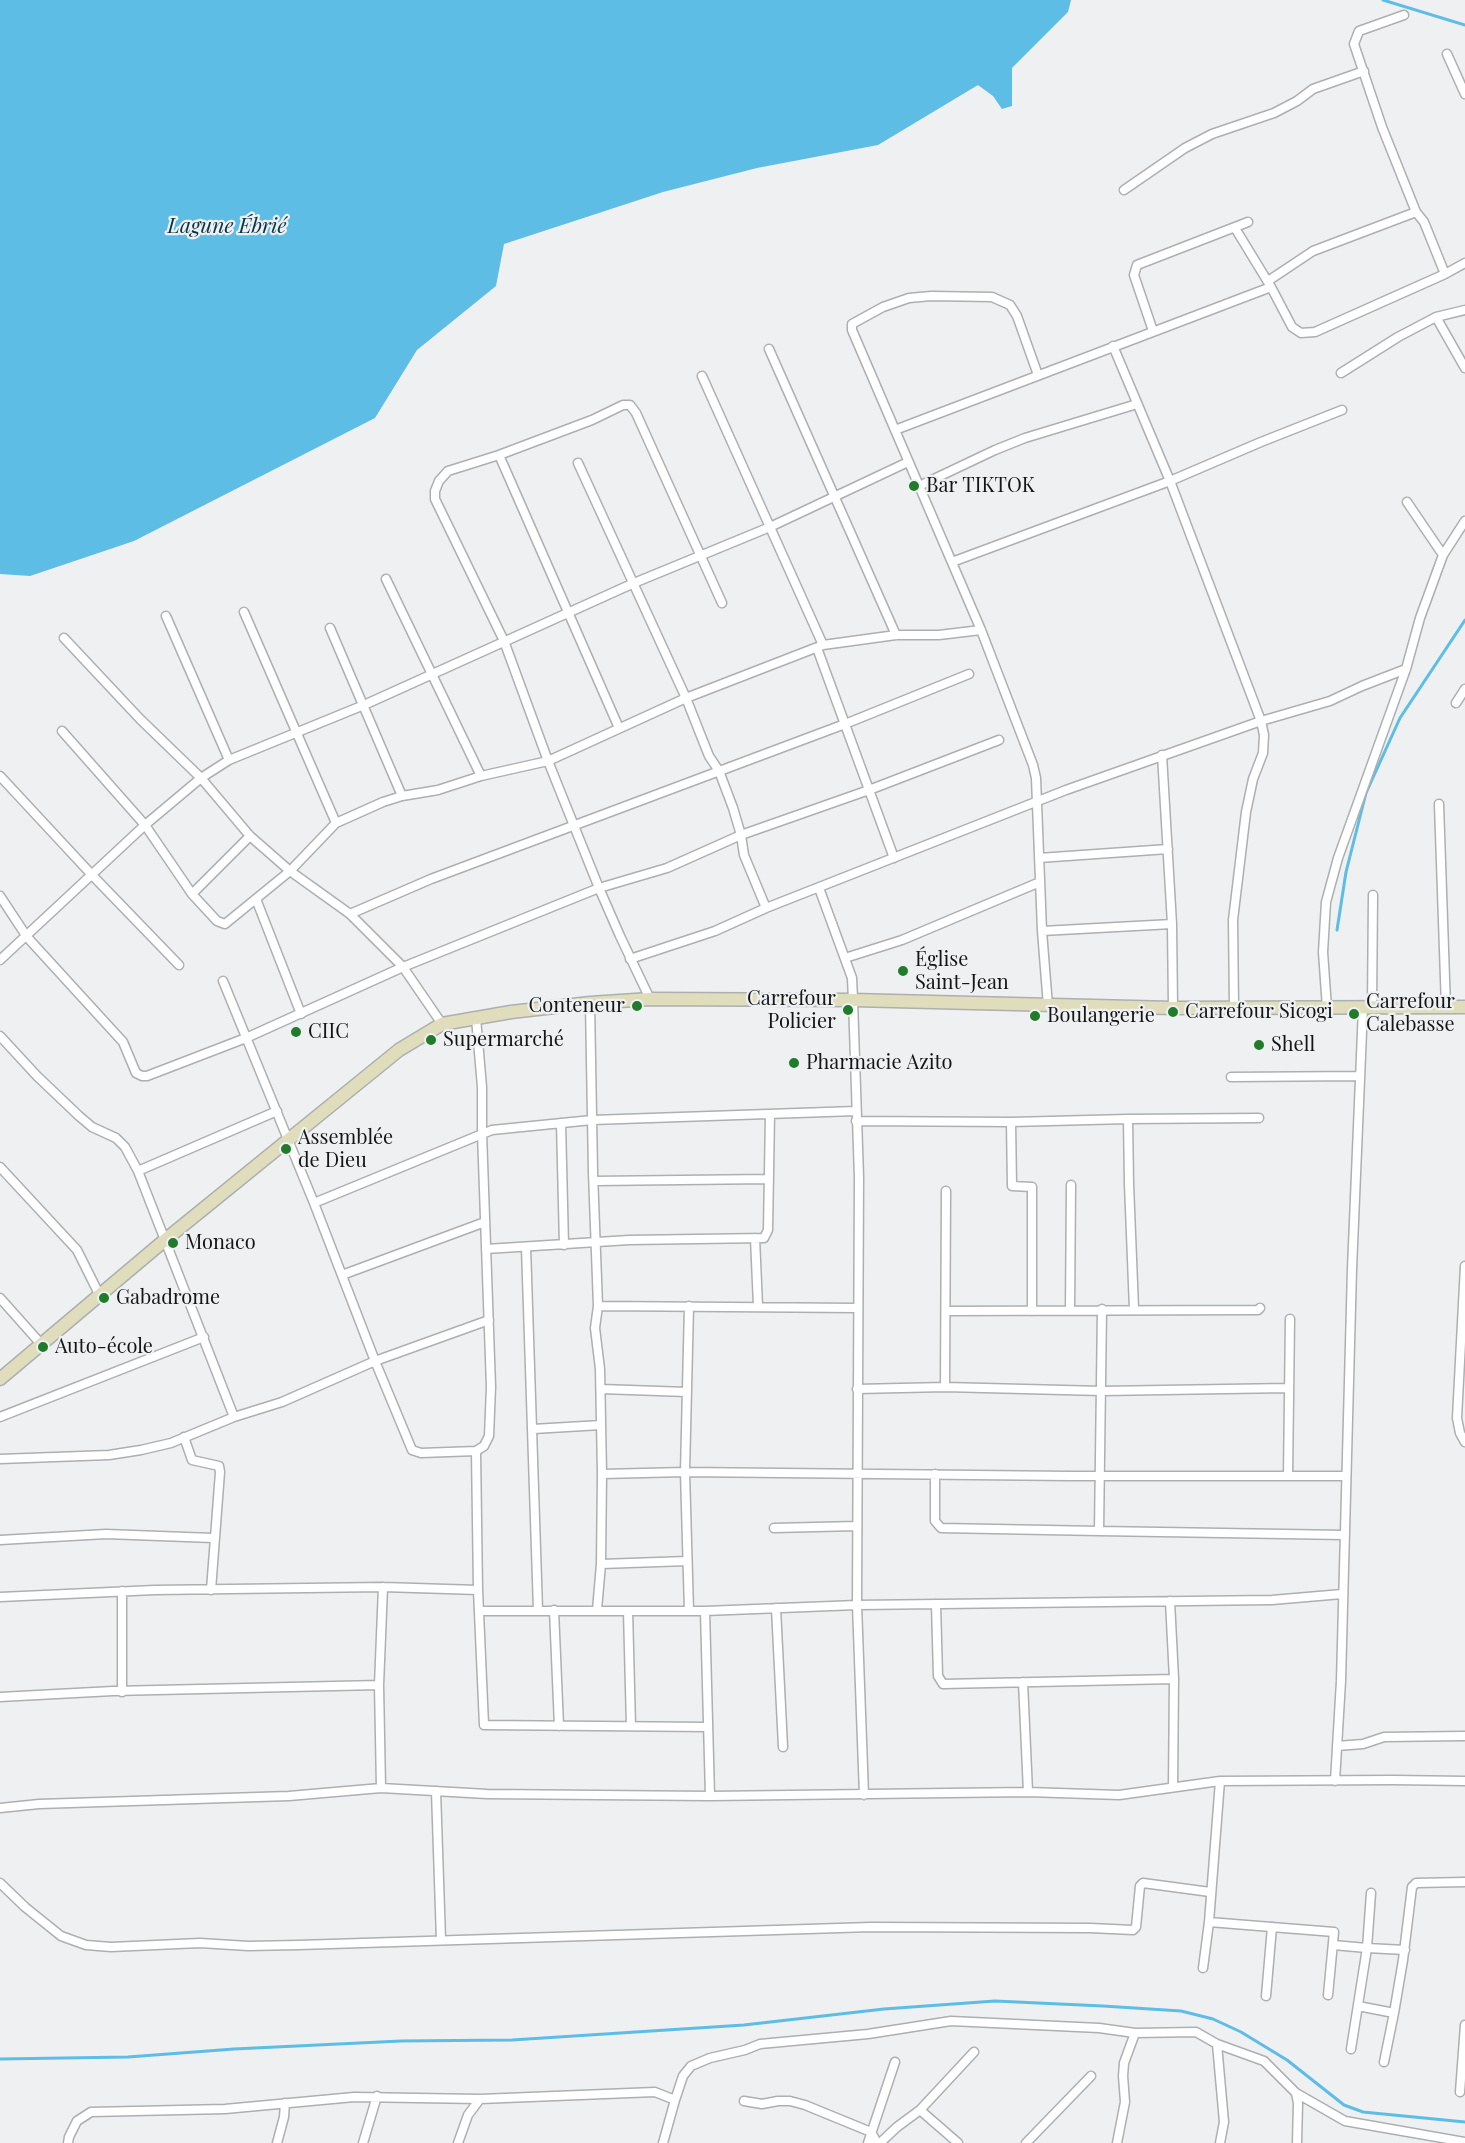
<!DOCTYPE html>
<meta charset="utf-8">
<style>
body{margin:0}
canvas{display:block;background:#eef0f2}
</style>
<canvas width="1465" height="2143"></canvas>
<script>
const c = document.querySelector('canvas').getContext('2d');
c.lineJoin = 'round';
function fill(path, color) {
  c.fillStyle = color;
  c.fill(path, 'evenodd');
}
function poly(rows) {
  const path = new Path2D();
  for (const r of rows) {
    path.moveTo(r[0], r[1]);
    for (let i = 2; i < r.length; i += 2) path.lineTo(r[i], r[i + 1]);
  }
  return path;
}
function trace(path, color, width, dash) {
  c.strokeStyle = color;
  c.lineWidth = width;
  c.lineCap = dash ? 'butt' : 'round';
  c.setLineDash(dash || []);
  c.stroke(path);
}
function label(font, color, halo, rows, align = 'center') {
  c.font = font + ' "Playfair Display",serif';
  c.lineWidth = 4.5;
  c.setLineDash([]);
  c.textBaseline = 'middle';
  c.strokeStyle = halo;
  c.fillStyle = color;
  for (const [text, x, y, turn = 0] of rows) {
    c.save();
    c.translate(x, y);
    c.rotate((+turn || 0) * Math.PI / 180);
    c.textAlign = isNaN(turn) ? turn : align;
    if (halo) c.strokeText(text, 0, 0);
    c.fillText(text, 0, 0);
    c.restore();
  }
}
fill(poly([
 [0,0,1071,0,1068,12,1012,68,1012,106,1002,109,993,96,978,85,878,145,757,168,663,192,504,244,496,286,417,350,375,418,134,541,30,576,0,574]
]), '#5ebde5');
trace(poly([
 [1383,0,1465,25],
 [1337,930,1346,872,1366,793,1400,718,1465,620],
 [0,2059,128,2057,234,2049,401,2041,512,2040,744,2025,884,2009,995,2001,1103,2006,1181,2011,1213,2019,1241,2032,1287,2060,1344,2105,1363,2112,1465,2122]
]), '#5ebde5', 3);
const street = poly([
 [1404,15,1359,31,1354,44,1382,127,1416,212],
 [1447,54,1465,94],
 [1124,190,1185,148,1212,134,1274,113,1297,101,1313,89,1364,71],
 [1235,228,1271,287,1292,327,1301,333,1315,332,1445,274,1465,263],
 [1268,281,1313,251,1416,212,1424,222,1445,274],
 [1436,317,1465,368],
 [1153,331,1134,275,1137,265,1248,222],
 [1113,346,1170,481,1261,442,1342,410],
 [769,349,896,635],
 [1341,373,1398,337,1436,317,1465,310],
 [702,376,823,645],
 [895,430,1271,287],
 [499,455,619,728],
 [578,463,686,698,709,756,719,771,733,808,741,835,744,855,766,908],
 [919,486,995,450,1025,438,1137,404],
 [1407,502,1443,555],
 [952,562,1170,481,1261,721,1264,735,1263,753,1253,779,1246,812,1233,920,1234,1007],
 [386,579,481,776],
 [244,612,336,823],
 [166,616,229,760],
 [330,628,402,796],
 [981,630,852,330,852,324,883,307,909,298,931,296,992,297,1010,305,1017,316,1038,375],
 [64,638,140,719,201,778,250,836,290,871,350,914,403,967,442,1024],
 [817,648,894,858],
 [1456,703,1465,689],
 [62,731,145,825,192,894,217,921,225,924,290,871,336,823,383,802,402,796,438,790,481,776,548,761,686,698,823,645,896,635,939,635,981,630,1033,765,1036,778,1042,931,1048,1006],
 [1162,755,1172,924,1173,1008],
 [0,776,92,875,179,965],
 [1439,804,1446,1008],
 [1039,858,1168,849],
 [819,888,852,978,853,1000,859,1177,857,1605,864,1795],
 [192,894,250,836],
 [0,896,27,937,123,1042,136,1073,142,1076,147,1076,246,1038,403,967,599,888,667,868,741,835,869,790,999,740],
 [256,899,301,1014],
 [350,914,431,879,845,724,969,674],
 [1042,931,1172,924],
 [845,958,902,940,1040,882],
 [630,959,715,931,766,908,1066,790,1261,721,1330,701,1362,686,1406,669],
 [0,960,145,825,201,778,229,760,364,705,634,583,770,527,908,462],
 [223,981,314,1203,375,1361,412,1450,421,1453,476,1451,484,1446,489,1436,491,1387,482,1133,482,1087,476,1018],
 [650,999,620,936,599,888,548,761,504,641,435,499,435,491,439,481,448,471,499,455,592,420,623,405,630,405,636,413,722,603],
 [590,1003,593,1173,598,1306,595,1328,600,1369,602,1474,601,1564,597,1610],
 [1327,1008,1323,952,1326,902,1338,858,1406,669,1420,618,1443,555,1465,521],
 [1372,1008,1373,895],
 [0,1036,37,1076,79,1116,92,1127,116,1138,125,1147,138,1171,234,1417],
 [1231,1077,1360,1076],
 [1128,1119,1129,1184,1134,1309],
 [856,1121,1011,1122,1128,1119,1259,1118],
 [1011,1122,1012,1186,1032,1187,1032,1311],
 [561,1123,564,1245],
 [0,1167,77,1250,100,1296],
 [138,1171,277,1111],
 [594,1181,769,1179],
 [314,1203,492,1130,592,1120,856,1111],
 [755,1238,758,1306],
 [526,1247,538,1610],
 [486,1249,629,1240,764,1238,768,1230,770,1114],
 [1465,1266,1457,1418,1460,1433,1465,1442],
 [342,1275,485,1222],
 [0,1298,41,1344],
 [598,1306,858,1308],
 [1102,1309,1099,1531,1345,1535],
 [1070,1310,1071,1185],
 [946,1311,1258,1310,1260,1308],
 [945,1387,946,1191],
 [601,1389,687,1392],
 [857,1389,945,1387,1102,1391,1288,1388],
 [0,1417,204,1337],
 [533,1429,601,1425],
 [184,1437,192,1460,219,1466,220,1472,211,1590],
 [476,1451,478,1590,484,1725,708,1727],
 [0,1459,109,1455,141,1450,171,1443,234,1417,282,1402,375,1361,489,1320],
 [602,1474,685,1472,1070,1476,1346,1476],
 [935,1474,935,1521,941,1528,1099,1531],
 [1288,1476,1290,1319],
 [774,1528,857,1526],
 [0,1540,106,1534,213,1538],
 [601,1564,687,1561],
 [0,1597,155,1590,383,1587,478,1590],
 [1170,1601,1174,1679,1173,1787],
 [936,1604,938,1676,943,1684,1174,1679],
 [776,1608,783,1747],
 [554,1610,559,1726],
 [479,1611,705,1611,857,1605,1272,1600,1342,1594],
 [628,1611,631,1726],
 [689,1611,685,1472,689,1306],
 [705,1611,710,1796],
 [1023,1682,1028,1792],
 [122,1692,122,1591],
 [0,1697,113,1691,379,1685],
 [1337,1746,1363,1744,1384,1737,1465,1736],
 [1335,1781,1341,1681,1352,1269,1363,1008],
 [381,1788,379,1685,383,1587],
 [436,1791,441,1940],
 [0,1808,39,1804,289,1796,381,1788,487,1794,710,1796,1028,1792,1119,1795,1220,1781,1393,1780,1465,1781],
 [0,1883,25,1907,61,1936,86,1945,111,1947,200,1943,248,1946,299,1945,871,1927,1090,1928,1133,1930,1136,1927,1140,1886,1143,1883,1210,1892],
 [1209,1922,1334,1932,1328,1995],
 [1333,1945,1367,1948,1371,1893],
 [1203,1968,1209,1922,1220,1781],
 [1266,1996,1272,1927],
 [1358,2006,1394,2013,1384,2062],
 [1394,2013,1403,1960,1412,1887,1416,1883,1465,1882],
 [1217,2044,1224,2122,1220,2143],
 [1351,2049,1367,1948,1405,1950],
 [1460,2092,1465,2025],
 [1296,2093,1345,2121,1465,2142],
 [675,2100,683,2076,691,2066,710,2058,745,2050,760,2044,868,2034,951,2021,1099,2028,1135,2033,1196,2032,1217,2044,1264,2061,1296,2093,1298,2103,1297,2143],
 [744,2101,762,2104,778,2101,790,2101,805,2105,871,2132,877,2143],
 [920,2110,958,2143],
 [68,2143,69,2137,77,2121,91,2112,225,2109,354,2097,480,2099,655,2092,675,2100,663,2143],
 [277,2143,284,2117,285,2103],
 [363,2143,377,2096],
 [458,2143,468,2115,480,2099],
 [868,2143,895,2062],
 [880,2143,897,2127,920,2110,974,2052],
 [1026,2143,1091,2076],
 [1117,2143,1125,2102,1123,2076,1124,2063,1135,2033]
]);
const secondary = poly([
 [0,1379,165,1240,399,1050,442,1024,511,1012,590,1003,650,999,853,1000,1173,1008,1465,1007]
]);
trace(street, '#adafb0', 11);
trace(secondary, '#adafb0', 15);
trace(street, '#fff', 8);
trace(secondary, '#dfddbb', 12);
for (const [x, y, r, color] of [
 [914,486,6,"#207b2a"],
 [903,971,6,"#207b2a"],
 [637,1006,6,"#207b2a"],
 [848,1010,6,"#207b2a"],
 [1173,1012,6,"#207b2a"],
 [1354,1014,6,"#207b2a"],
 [1035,1016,6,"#207b2a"],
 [296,1032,6,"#207b2a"],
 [431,1040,6,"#207b2a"],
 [1259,1045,6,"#207b2a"],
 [794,1063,6,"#207b2a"],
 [286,1149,6,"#207b2a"],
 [173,1243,6,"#207b2a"],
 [104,1298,6,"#207b2a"],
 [43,1347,6,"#207b2a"]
]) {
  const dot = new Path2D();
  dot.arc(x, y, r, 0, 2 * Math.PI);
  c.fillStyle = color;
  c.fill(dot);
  trace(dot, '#eef0f2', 2);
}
label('20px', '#141516', '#eef0f2', [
 ["Bar TIKTOK",926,486],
 ["Église",915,960],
 ["Saint-Jean",915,983],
 ["Carrefour",836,999,"right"],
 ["Policier",836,1022,"right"],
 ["Carrefour",1366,1002],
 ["Calebasse",1366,1025],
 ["Conteneur",625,1006,"right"],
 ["Carrefour Sicogi",1185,1012],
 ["Boulangerie",1047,1016],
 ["CIIC",308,1032],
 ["Supermarché",443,1040],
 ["Shell",1271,1045],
 ["Pharmacie Azito",806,1063],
 ["Assemblée",298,1138],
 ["de Dieu",298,1161],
 ["Monaco",185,1243],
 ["Gabadrome",116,1298],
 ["Auto-école",55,1347]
], 'left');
label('italic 21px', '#073445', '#eef0f2', [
 ["Lagune Ébrié",227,226]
]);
</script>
